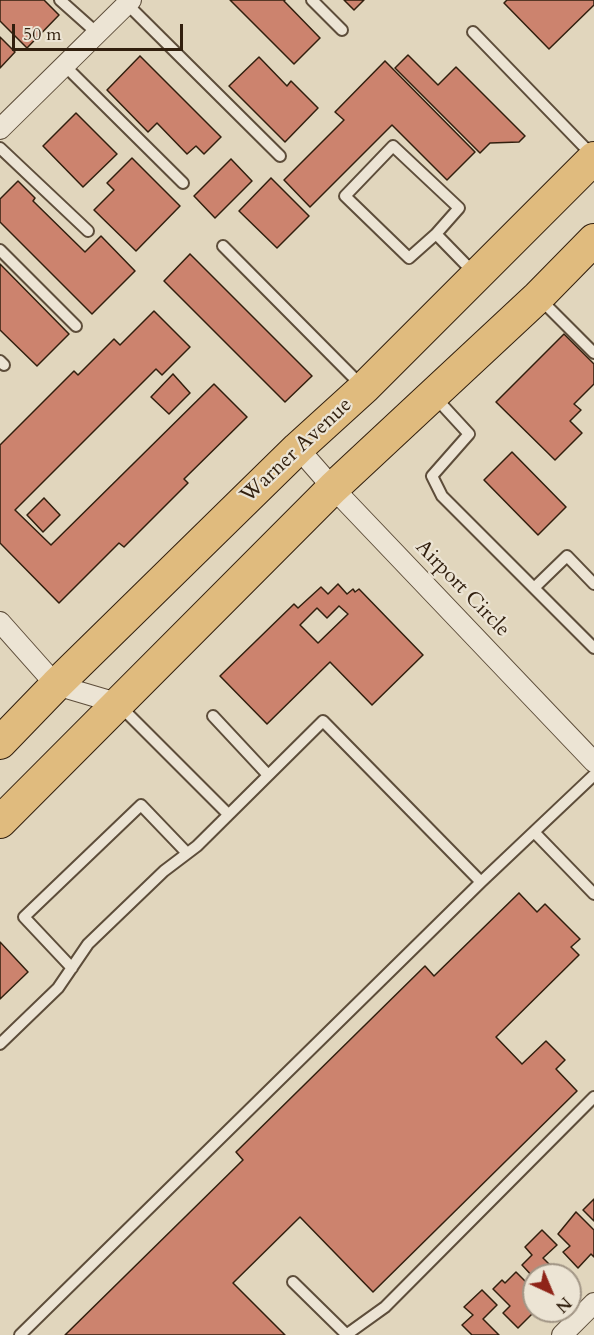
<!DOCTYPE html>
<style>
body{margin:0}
#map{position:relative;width:594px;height:1335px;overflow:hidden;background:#e1d6bd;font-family:Cardo,serif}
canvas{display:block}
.north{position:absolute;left:522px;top:1263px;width:60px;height:60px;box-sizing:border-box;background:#ece4d4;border:2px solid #a19585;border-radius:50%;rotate:136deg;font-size:16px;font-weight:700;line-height:24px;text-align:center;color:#311f0e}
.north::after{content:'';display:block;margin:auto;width:21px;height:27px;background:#8f2418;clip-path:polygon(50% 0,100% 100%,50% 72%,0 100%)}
.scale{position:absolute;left:12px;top:24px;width:171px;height:27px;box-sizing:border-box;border:3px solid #311f0e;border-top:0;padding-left:8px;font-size:18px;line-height:21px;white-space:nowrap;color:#311f0e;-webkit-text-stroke:4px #ece4d4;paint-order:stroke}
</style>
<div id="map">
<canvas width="594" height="1335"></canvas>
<div class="north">N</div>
<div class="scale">50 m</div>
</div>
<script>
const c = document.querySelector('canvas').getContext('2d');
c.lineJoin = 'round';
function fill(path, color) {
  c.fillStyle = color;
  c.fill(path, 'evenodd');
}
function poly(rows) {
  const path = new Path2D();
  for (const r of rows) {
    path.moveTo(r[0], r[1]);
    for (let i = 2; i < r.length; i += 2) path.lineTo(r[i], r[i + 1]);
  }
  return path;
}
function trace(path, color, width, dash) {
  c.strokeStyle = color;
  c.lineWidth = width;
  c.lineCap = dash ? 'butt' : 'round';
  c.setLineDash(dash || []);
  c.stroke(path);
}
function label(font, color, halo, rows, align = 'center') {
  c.font = font + ' Cardo,serif';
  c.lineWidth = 4.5;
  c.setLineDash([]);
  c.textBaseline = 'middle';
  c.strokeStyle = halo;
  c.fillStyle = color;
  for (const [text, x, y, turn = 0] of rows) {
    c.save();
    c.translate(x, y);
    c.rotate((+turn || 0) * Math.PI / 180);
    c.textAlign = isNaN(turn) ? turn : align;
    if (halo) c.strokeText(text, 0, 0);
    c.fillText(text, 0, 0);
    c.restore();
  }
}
const building = poly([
 [0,0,44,0,59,15,27,48,0,21,0,0],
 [230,0,285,0,284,1,320,38,294,64,230,0],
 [344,0,364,0,354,10,344,0],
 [507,0,594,0,594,5,549,49,504,3,507,0],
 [0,37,15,52,0,68,0,37],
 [408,55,438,85,456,67,525,136,519,142,490,143,480,153,395,68,408,55],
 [140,56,221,137,204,154,196,146,187,154,157,123,148,132,107,90,140,56],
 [259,57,287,86,291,81,318,108,285,142,229,86,259,57],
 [385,61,475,152,447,180,392,125,310,207,284,180,344,120,335,112,385,61],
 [76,113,117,154,83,187,43,146,76,113],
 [132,158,180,206,136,251,94,210,114,190,107,183,132,158],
 [231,159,252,181,215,218,194,196,231,159],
 [271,178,309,216,277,248,239,211,271,178],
 [18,181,35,198,33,201,85,252,101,236,135,271,92,314,0,222,0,199,18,181],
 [190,254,312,376,285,402,164,281,190,254],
 [0,264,69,334,37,366,0,330,0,264],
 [154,311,190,347,162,375,156,369,15,510,51,545,214,384,247,417,184,479,188,483,124,547,119,543,59,603,0,543,0,445,74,371,78,375,114,339,120,345,154,311],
 [564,334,594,364,594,384,574,404,581,410,570,421,582,433,555,460,496,402,564,334],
 [173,374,190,393,169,414,151,397,173,374],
 [512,452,566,507,538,535,484,480,512,452],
 [44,498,60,515,43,532,27,515,44,498],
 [338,584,347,594,353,589,355,592,359,589,423,655,372,705,330,662,267,724,220,676,294,604,298,608,321,587,328,594,338,584],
 [339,606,348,614,318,643,300,625,317,608,327,618,339,606],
 [519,893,537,912,545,904,580,939,571,947,579,955,496,1037,522,1064,546,1041,565,1060,556,1069,577,1091,373,1292,300,1217,233,1283,285,1335,65,1335,243,1160,236,1152,425,966,434,976,519,893],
 [0,942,28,972,0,999,0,942],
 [594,1199,594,1221,583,1210,594,1199],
 [576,1212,594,1230,594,1257,591,1254,578,1268,563,1252,570,1246,558,1234,576,1212],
 [542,1230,557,1245,543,1258,560,1275,561,1273,563,1275,534,1275,534,1278,522,1265,532,1255,525,1247,542,1230],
 [516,1272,534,1290,535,1311,518,1328,503,1313,510,1306,493,1289,502,1280,505,1283,516,1272],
 [482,1290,497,1305,483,1319,499,1335,472,1335,462,1325,473,1315,464,1307,482,1290]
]);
fill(building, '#cc836e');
trace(building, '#311f0e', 1.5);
const lane = poly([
 [60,0,97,33],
 [312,0,342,30],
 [127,4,280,156],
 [473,32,594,157],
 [64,65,183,183],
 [0,148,88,231],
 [436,234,459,208,393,146,345,196,409,258,436,234,474,273],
 [223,246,361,385],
 [0,250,76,326],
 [540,299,594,353],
 [0,361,4,365],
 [434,396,469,434,432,476,442,496,594,648],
 [534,588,567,556,594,584],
 [120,706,228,814],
 [213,716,268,775],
 [534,832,594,894],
 [72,968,24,917,141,805,187,853],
 [0,1044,58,988,88,944,164,871,197,846,323,721,481,882],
 [293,1282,347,1335],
 [20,1335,481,882,594,775],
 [346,1335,385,1307,594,1097]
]);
const street = poly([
 [0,129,131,0],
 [298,448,333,488,594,762],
 [0,622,56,685,117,703],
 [562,1335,594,1303]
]);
const primary = poly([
 [0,743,56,685,298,448,364,388,594,158],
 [0,822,333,488,538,297,594,240]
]);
trace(lane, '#5d4d3a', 14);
trace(street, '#5d4d3a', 22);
trace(primary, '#311f0e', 34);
trace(lane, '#ece4d4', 10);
trace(street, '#ece4d4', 20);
trace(primary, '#e0bb7e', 32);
label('21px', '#311f0e', '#ece4d4', [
 ["Warner Avenue",297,451,-43],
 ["Airport Circle",462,589,46]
]);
</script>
